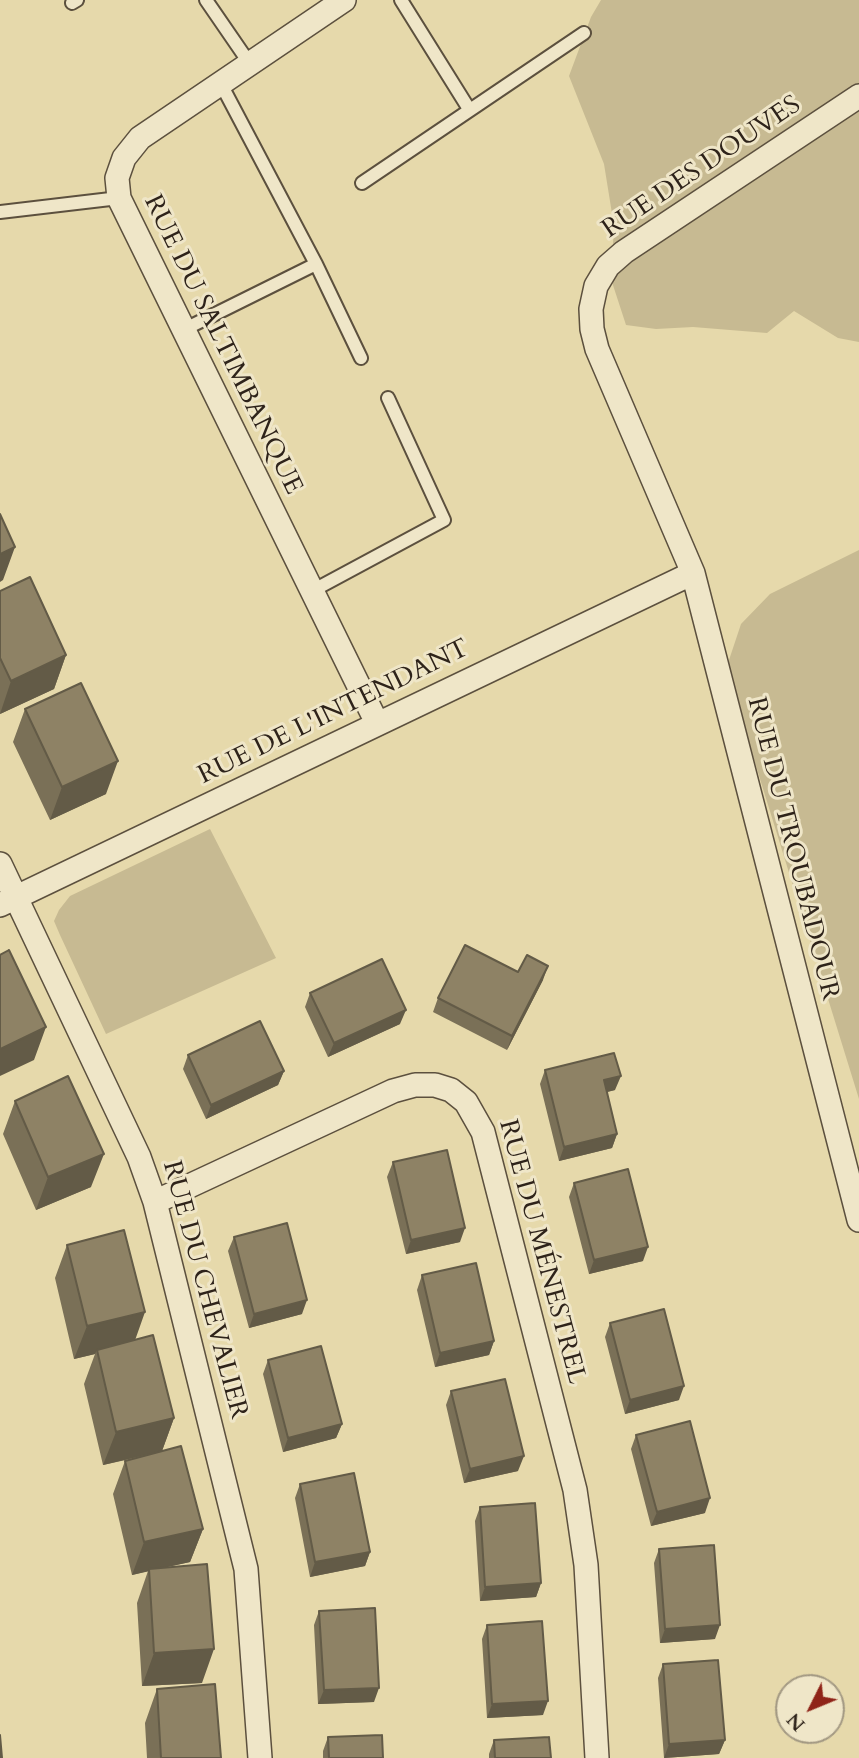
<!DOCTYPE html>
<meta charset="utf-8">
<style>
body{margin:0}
#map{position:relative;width:859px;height:1758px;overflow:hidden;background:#e6d9ab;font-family:Cardo,serif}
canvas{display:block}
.north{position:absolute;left:775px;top:1674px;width:70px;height:70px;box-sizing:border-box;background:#efe6c8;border:2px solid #a29882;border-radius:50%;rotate:227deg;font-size:19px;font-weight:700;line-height:28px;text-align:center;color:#2e231a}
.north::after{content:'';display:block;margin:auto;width:24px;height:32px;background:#8f2418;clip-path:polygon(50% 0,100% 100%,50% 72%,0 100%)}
</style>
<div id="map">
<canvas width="859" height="1758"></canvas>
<div class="north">N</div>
</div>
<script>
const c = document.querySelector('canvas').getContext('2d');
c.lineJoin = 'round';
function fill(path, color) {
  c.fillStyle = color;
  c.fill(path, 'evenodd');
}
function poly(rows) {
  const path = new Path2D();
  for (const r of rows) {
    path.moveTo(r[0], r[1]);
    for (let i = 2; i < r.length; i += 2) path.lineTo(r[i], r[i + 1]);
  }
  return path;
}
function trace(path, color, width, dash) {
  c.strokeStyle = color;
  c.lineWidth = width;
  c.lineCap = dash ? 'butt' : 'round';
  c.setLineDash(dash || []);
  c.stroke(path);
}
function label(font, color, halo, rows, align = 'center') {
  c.font = font + ' Cardo,serif';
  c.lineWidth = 6;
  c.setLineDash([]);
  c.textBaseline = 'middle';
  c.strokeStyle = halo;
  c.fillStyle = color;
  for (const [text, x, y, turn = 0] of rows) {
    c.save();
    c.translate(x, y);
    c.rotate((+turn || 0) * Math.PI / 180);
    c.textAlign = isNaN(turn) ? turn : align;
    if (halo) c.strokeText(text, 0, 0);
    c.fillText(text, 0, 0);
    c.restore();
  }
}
fill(poly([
 [601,0,859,0,859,342,838,338,794,311,767,333,693,327,656,329,626,325,611,279,614,226,604,164,569,76,591,17],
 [859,550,859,1099,726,669,741,624,770,594],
 [210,829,276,958,106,1034,60,935,54,921,59,910,70,896]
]), '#c7ba92');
const lane = poly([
 [206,0,250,64],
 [401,0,469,109],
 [72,3,77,0],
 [221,84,316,264,361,358],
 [362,183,584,33],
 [0,212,119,198],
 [183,330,316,264],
 [312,591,444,520,388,398]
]);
const street = poly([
 [344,0,140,138,124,158,117,178,119,198,377,723],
 [859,96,624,252,608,266,596,286,591,309,592,329,597,349,693,573,859,1220],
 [0,864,139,1157,155,1202,246,1569,260,1758],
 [0,905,693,573],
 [155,1202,393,1091,415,1085,435,1085,451,1090,466,1102,483,1132,575,1490,586,1565,597,1758]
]);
trace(lane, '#5c503e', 16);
trace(street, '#5c503e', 26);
trace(lane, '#efe6c8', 12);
trace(street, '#efe6c8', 23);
fill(poly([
 [0,591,66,655,54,689,0,714],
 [25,709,106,794,50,820,13,742],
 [543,980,507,1050,433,1012,438,998],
 [310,993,400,1024,328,1057,305,1007],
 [188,1055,284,1071,278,1085,206,1119,183,1069],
 [545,1070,615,1090,607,1092,617,1134,612,1148,559,1161,540,1084],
 [15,1101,91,1187,36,1210,3,1134],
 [393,1162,460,1242,406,1254,387,1177],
 [574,1183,643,1261,589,1274,569,1197],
 [234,1237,302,1314,249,1328,228,1251],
 [67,1245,135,1340,174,1418,162,1451,203,1529,190,1562,162,1568,202,1683,142,1686,137,1603,148,1571,132,1575,113,1494,125,1461,148,1455,103,1465,84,1384,95,1354,74,1359,55,1278],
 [422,1275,494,1341,489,1355,435,1367,417,1290],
 [610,1323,679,1400,625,1414,605,1337],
 [268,1360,342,1424,336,1438,283,1452,263,1374],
 [451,1391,518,1471,464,1483,446,1405],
 [636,1435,705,1513,651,1526,631,1449],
 [300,1484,370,1552,365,1566,310,1577,295,1498],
 [480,1507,541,1583,536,1597,480,1601,475,1521],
 [659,1549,715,1639,660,1643,654,1563],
 [319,1611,374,1702,318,1704,314,1625],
 [487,1625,543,1715,487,1718,482,1639],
 [663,1664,725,1740,719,1754,664,1758,658,1678],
 [157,1689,221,1758,147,1758,145,1723],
 [328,1737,383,1758,323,1758,323,1751],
 [494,1740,551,1758,489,1758,489,1754]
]), '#7a7057');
fill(poly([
 [15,547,3,580,0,582,0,554],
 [66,655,54,689,0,714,11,681],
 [118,761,106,794,50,820,62,787],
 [548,966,543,980,507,1050,512,1036],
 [406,1010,400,1024,328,1057,334,1043],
 [46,1027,34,1060,0,1076,0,1049],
 [284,1071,278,1085,206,1119,211,1105],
 [621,1076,615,1090,599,1094,604,1080],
 [617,1134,612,1148,559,1161,564,1147],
 [104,1154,91,1187,36,1210,48,1177],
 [465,1228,460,1242,406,1254,411,1240],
 [648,1247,643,1261,589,1274,594,1260],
 [307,1300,302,1314,249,1328,254,1314],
 [145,1312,133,1346,97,1350,95,1354,74,1359,87,1326],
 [494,1341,489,1355,435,1367,440,1353],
 [684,1386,679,1400,625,1414,630,1400],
 [174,1418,162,1451,103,1465,116,1432],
 [342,1424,336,1438,283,1452,288,1438],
 [524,1456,518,1471,464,1483,470,1469],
 [710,1498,705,1513,651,1526,657,1512],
 [203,1529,190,1562,132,1575,144,1542],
 [370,1552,365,1566,310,1577,315,1562],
 [541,1583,536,1597,480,1601,485,1587],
 [720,1625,715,1639,660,1643,665,1629],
 [214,1649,202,1683,142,1686,154,1653],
 [379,1688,374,1702,318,1704,324,1690],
 [548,1701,543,1715,487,1718,492,1704],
 [725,1740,719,1754,664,1758,669,1744]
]), '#635b47');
const building = poly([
 [0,514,15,547,0,554,0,514],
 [30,577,66,655,11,681,0,658,0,591,30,577],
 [81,683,118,761,62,787,25,709,81,683],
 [465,945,518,972,527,955,548,966,512,1036,438,998,465,945],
 [9,950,46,1027,0,1049,0,955,9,950],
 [382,959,406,1010,334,1043,310,993,382,959],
 [260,1021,284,1071,211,1105,188,1055,260,1021],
 [614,1053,621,1076,604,1080,617,1134,564,1147,545,1070,614,1053],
 [68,1076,104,1154,48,1177,15,1101,68,1076],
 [447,1150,465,1228,411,1240,393,1162,447,1150],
 [628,1169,648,1247,594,1260,574,1183,628,1169],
 [287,1223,307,1300,254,1314,234,1237,287,1223],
 [124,1230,145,1312,87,1326,67,1245,124,1230],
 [476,1263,494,1341,440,1353,422,1275,476,1263],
 [664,1309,684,1386,630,1400,610,1323,664,1309],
 [153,1335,174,1418,116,1432,97,1350,153,1335],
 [321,1346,342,1424,288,1438,268,1360,321,1346],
 [505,1379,524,1456,470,1469,451,1391,505,1379],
 [690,1421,710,1498,657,1512,636,1435,690,1421],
 [181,1446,203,1529,144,1542,125,1461,181,1446],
 [354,1473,370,1552,315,1562,300,1484,354,1473],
 [535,1503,541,1583,485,1587,480,1507,535,1503],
 [714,1545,720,1625,665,1629,659,1549,714,1545],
 [207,1564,214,1649,154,1653,149,1569,207,1564],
 [375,1608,379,1688,324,1690,319,1611,375,1608],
 [542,1621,548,1701,492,1704,487,1625,542,1621],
 [718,1660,725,1740,669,1744,663,1664,718,1660],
 [215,1684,221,1758,161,1758,157,1689,215,1684],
 [0,1735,2,1758,0,1758,0,1735],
 [382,1735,383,1758,329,1758,328,1737,382,1735],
 [549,1737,551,1758,495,1758,494,1740,549,1737]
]);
fill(building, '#8e8265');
trace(building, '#635b47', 2);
label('26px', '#2e231a', '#efe6c8', [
 ["RUE DES DOUVES",702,168,-34],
 ["RUE DU SALTIMBANQUE",222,345,64],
 ["RUE DE L'INTENDANT",334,713,-26],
 ["RUE DU TROUBADOUR",792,849,76],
 ["RUE DU MÉNESTREL",541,1252,75],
 ["RUE DU CHEVALIER",204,1290,75]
]);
</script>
